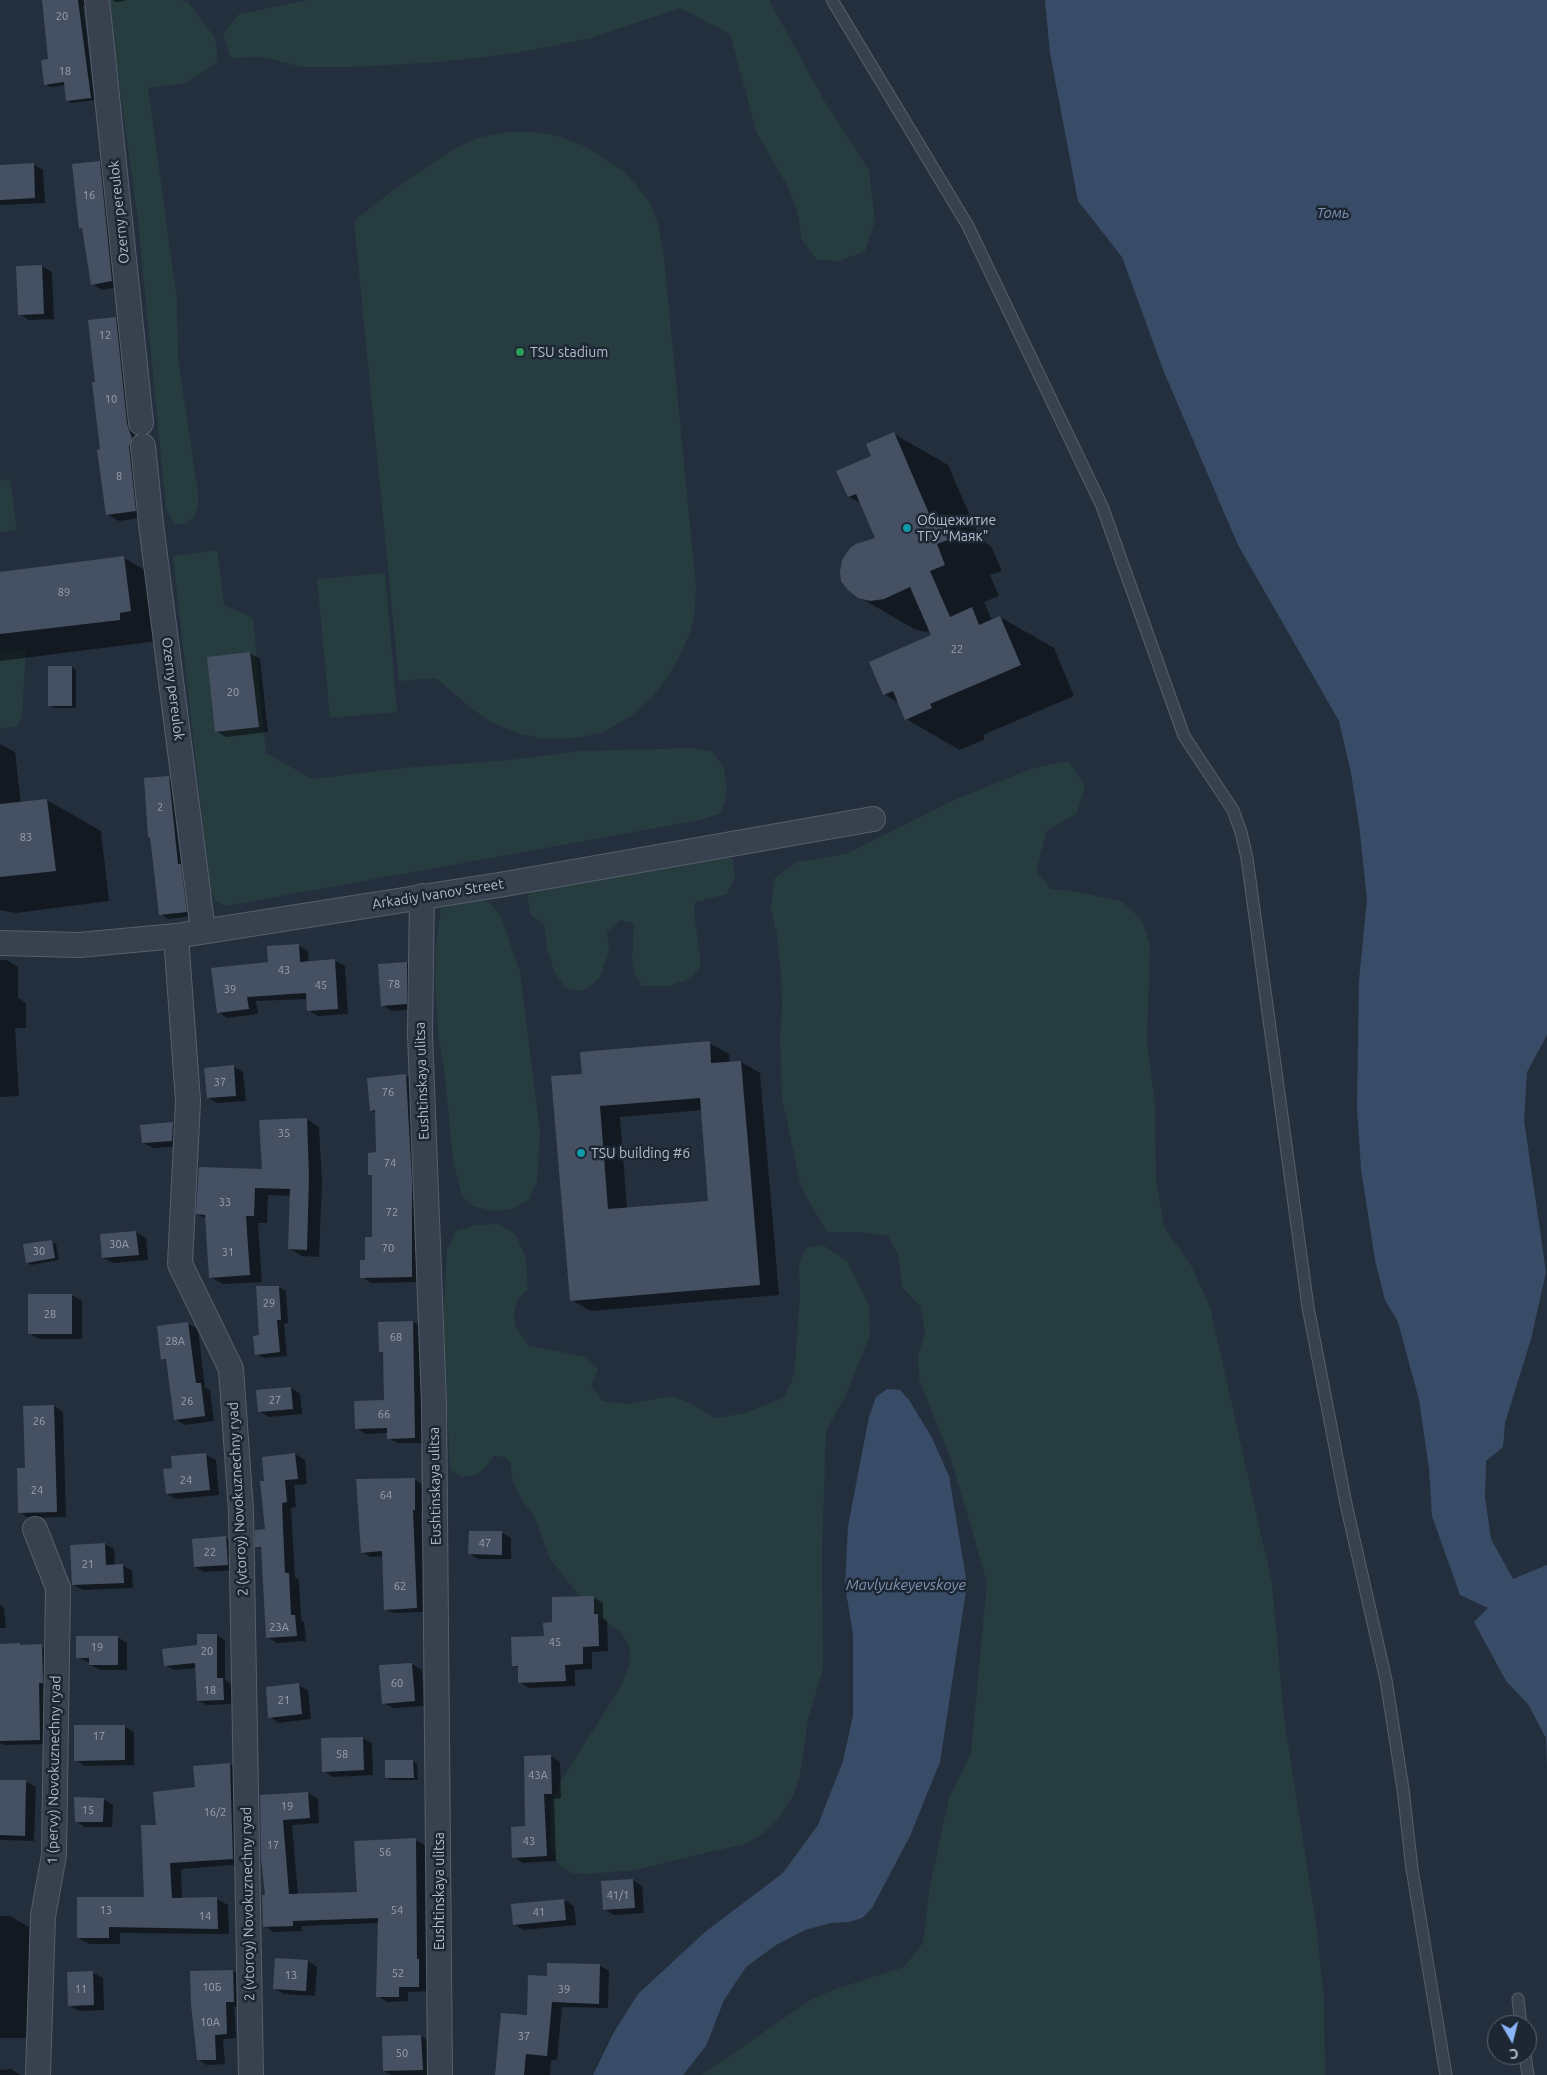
<!DOCTYPE html>
<meta charset="utf-8">
<style>
body{margin:0}
#map{position:relative;width:1547px;height:2075px;overflow:hidden;background:#242f3e;font-family:Ubuntu,sans-serif}
canvas{display:block}
.north{position:absolute;left:1487px;top:2015px;width:50px;height:50px;box-sizing:border-box;background:#1d2633;border:1px solid #59626f;border-radius:50%;rotate:172deg;font-size:14px;font-weight:700;line-height:20px;text-align:center;color:#b4bcc9}
.north::after{content:'';display:block;margin:auto;width:18px;height:22px;background:#8ab4f8;clip-path:polygon(50% 0,100% 100%,50% 72%,0 100%)}
</style>
<div id="map">
<canvas width="1547" height="2075"></canvas>
<div class="north">С</div>
</div>
<script>
const c = document.querySelector('canvas').getContext('2d');
c.lineJoin = 'round';
function fill(path, color) {
  c.fillStyle = color;
  c.fill(path, 'evenodd');
}
function poly(rows) {
  const path = new Path2D();
  for (const r of rows) {
    path.moveTo(r[0], r[1]);
    for (let i = 2; i < r.length; i += 2) path.lineTo(r[i], r[i + 1]);
  }
  return path;
}
function trace(path, color, width, dash) {
  c.strokeStyle = color;
  c.lineWidth = width;
  c.lineCap = dash ? 'butt' : 'round';
  c.setLineDash(dash || []);
  c.stroke(path);
}
function label(font, color, halo, rows, align = 'center') {
  c.font = font + ' Ubuntu,sans-serif';
  c.lineWidth = 5;
  c.setLineDash([]);
  c.textBaseline = 'middle';
  c.strokeStyle = halo;
  c.fillStyle = color;
  for (const [text, x, y, turn = 0] of rows) {
    c.save();
    c.translate(x, y);
    c.rotate((+turn || 0) * Math.PI / 180);
    c.textAlign = isNaN(turn) ? turn : align;
    if (halo) c.strokeText(text, 0, 0);
    c.fillText(text, 0, 0);
    c.restore();
  }
}
fill(poly([
 [110,0,181,0,188,2,215,38,218,61,186,83,148,88,177,300,178,358,198,493,198,506,194,517,185,524,174,524,166,509,138,221,108,2],
 [308,0,769,0,825,102,869,170,875,221,865,251,839,261,817,260,802,240,797,210,788,187,757,134,730,34,680,8,591,38,516,53,439,62,355,67,302,67,262,57,231,58,223,34,239,14],
 [507,132,534,132,558,136,585,146,623,171,637,186,651,204,658,224,663,248,696,586,695,609,691,629,683,649,670,674,652,697,630,717,602,733,575,738,543,739,517,733,493,723,472,709,436,678,399,681,354,221,396,188,449,152,477,138],
 [10,479,17,530,0,532,0,481],
 [217,550,224,605,253,618,266,753,312,779,403,768,511,760,582,751,693,748,712,752,724,767,727,793,721,813,700,820,226,906,216,902,210,890,173,556],
 [385,573,397,712,330,718,317,579],
 [26,650,22,716,17,726,0,729,0,652],
 [1069,761,1085,786,1077,813,1047,830,1036,871,1051,889,1079,892,1123,902,1141,919,1150,944,1147,1041,1155,1104,1156,1180,1164,1227,1192,1267,1210,1307,1272,1583,1284,1718,1315,1917,1324,1997,1325,2075,702,2075,810,2000,835,1989,904,1967,923,1943,930,1886,949,1798,971,1753,987,1582,951,1459,919,1379,918,1357,925,1332,920,1306,902,1287,899,1257,888,1236,862,1232,827,1232,801,1187,782,1098,780,1036,782,1007,781,973,777,935,771,910,774,879,796,862,846,854,954,800,1030,769],
 [720,853,733,859,735,877,727,894,695,902,694,912,701,966,690,979,668,986,642,986,635,974,632,961,634,923,620,920,607,932,609,952,599,979,583,991,565,988,554,971,547,948,544,925,531,915,527,897,536,886],
 [488,901,501,916,520,972,540,1133,537,1182,529,1200,512,1209,493,1211,473,1206,462,1196,453,1161,445,1076,438,1032,435,985,436,946,441,907,460,902],
 [499,1224,516,1235,526,1258,528,1289,518,1299,514,1314,516,1327,529,1346,583,1356,598,1369,591,1386,603,1401,626,1404,673,1396,694,1405,714,1418,742,1414,783,1398,791,1383,795,1367,800,1293,799,1261,807,1248,823,1245,847,1261,869,1305,870,1336,845,1397,826,1431,822,1553,823,1668,808,1720,800,1775,793,1796,778,1819,764,1833,748,1843,635,1870,587,1874,572,1873,558,1865,551,1847,551,1802,562,1779,620,1688,629,1666,630,1648,622,1633,603,1620,573,1588,549,1557,536,1520,521,1498,513,1481,510,1462,504,1457,494,1456,484,1469,475,1475,461,1477,450,1470,443,1327,447,1251,455,1231,476,1225]
]), '#263c3f');
fill(poly([
 [1045,0,1547,0,1547,1035,1527,1072,1524,1120,1546,1272,1531,1339,1505,1423,1503,1447,1486,1461,1485,1498,1491,1539,1513,1579,1547,1565,1547,1769,1546,1738,1528,1704,1506,1681,1474,1622,1488,1608,1460,1595,1432,1516,1429,1468,1419,1400,1398,1322,1385,1300,1375,1260,1361,1169,1357,1108,1359,981,1367,899,1359,825,1351,773,1339,721,1238,545,1164,372,1122,257,1078,201,1050,53],
 [887,1389,900,1390,909,1400,931,1436,949,1476,967,1584,940,1762,910,1836,872,1908,862,1918,849,1922,831,1923,805,1930,776,1945,746,1967,724,2000,706,2046,683,2075,593,2075,614,2032,638,1994,705,1932,783,1873,818,1825,843,1761,853,1716,853,1635,845,1585,848,1526,869,1417,876,1397]
]), '#394c67');
fill(poly([
 [43,0,88,0,88,5,83,6,95,100,72,103,67,101,65,85,50,87,45,84,50,60],
 [113,0,125,0,125,1,116,2],
 [99,162,109,167,122,286,102,290,93,284,84,230,80,228],
 [33,164,43,170,45,203,0,205,0,166],
 [42,266,52,272,54,319,29,320,20,314],
 [116,318,128,325,140,432,144,446,148,517,119,521,107,514,97,383],
 [894,434,948,465,980,539,991,546,1002,571,990,575,999,596,984,602,992,620,1000,617,1054,648,1074,696,983,735,985,739,960,750,906,719,899,703,884,694,933,636,930,631,925,632,914,629,859,597,877,539,862,504,849,497,872,457],
 [124,558,162,580,158,641,0,661,0,573],
 [250,653,260,659,268,732,226,737,216,731],
 [72,667,76,670,76,708,54,708,50,705],
 [0,744,15,752,21,803,47,800,101,831,109,901,16,913,0,910],
 [169,778,176,782,193,916,168,919,161,914],
 [298,945,308,951,309,962,335,961,345,966,348,1014,318,1016,308,1010,307,999,256,1001,258,1014,227,1018,218,1012,269,963],
 [0,960,6,960,18,967,18,998,26,1003,26,1028,15,1028,19,1096,0,1097],
 [407,963,417,969,416,1009,392,1011,382,1005],
 [709,1043,729,1054,730,1063,741,1062,760,1073,779,1295,591,1311,571,1300,584,1075],
 [703,1110,710,1202,627,1209,620,1117],
 [233,1066,243,1072,246,1101,217,1103,208,1097],
 [406,1076,416,1081,421,1282,371,1283,362,1277,374,1238,373,1176,370,1174,378,1154,376,1113,371,1110,369,1079],
 [307,1119,319,1127,322,1183,319,1257,302,1256,290,1249,291,1196,268,1195,267,1223,258,1223,262,1282,223,1284,210,1277,207,1219,197,1214,263,1170],
 [173,1123,182,1128,182,1146,153,1148,143,1143],
 [136,1232,146,1238,148,1260,113,1263,103,1258,101,1235],
 [52,1242,56,1244,59,1260,31,1265,27,1262],
 [279,1287,286,1291,288,1323,284,1324,287,1356,264,1358,256,1354,260,1336],
 [29,1295,72,1295,82,1301,82,1339,39,1339,29,1333],
 [413,1322,423,1328,424,1443,398,1443,388,1438,388,1433,366,1434,356,1428,386,1401,385,1354,380,1352,379,1323],
 [188,1324,198,1329,205,1387,210,1390,214,1421,185,1425,175,1419,168,1362,163,1359],
 [291,1388,300,1394,302,1414,269,1417,260,1412],
 [54,1406,63,1412,66,1517,29,1518,19,1512,26,1469],
 [295,1454,305,1460,307,1484,294,1485,296,1507,291,1508,295,1577,299,1580,301,1620,304,1622,306,1641,277,1643,267,1637,263,1550,257,1546,266,1530,265,1482],
 [206,1455,216,1460,219,1495,176,1499,167,1494,173,1469],
 [414,1479,422,1484,423,1514,421,1514,425,1612,393,1613,385,1609,383,1556,370,1557,362,1552],
 [502,1533,511,1538,511,1559,479,1559,470,1554],
 [225,1537,235,1543,237,1570,205,1572,195,1567],
 [105,1544,114,1549,115,1566,122,1565,132,1571,133,1588,83,1590,73,1585],
 [593,1597,603,1603,603,1618,607,1621,608,1651,592,1652,592,1669,575,1670,575,1686,529,1688,519,1682,519,1668,513,1665,545,1637,554,1623],
 [0,1605,4,1608,6,1628,0,1628],
 [217,1635,225,1640,225,1680,231,1684,232,1704,207,1705,198,1701,197,1668,174,1670,165,1665],
 [117,1637,127,1643,127,1670,100,1670,90,1665,90,1663,78,1657],
 [0,1646,41,1646,50,1651,49,1744,4,1745,0,1743],
 [412,1664,422,1670,424,1706,393,1708,383,1703],
 [298,1685,308,1690,311,1719,279,1723,270,1717],
 [124,1726,134,1732,134,1765,85,1766,76,1760],
 [362,1738,372,1743,373,1775,333,1777,324,1771],
 [551,1756,560,1762,561,1798,554,1799,556,1861,523,1863,514,1857,527,1827],
 [413,1761,417,1764,418,1780,391,1780,386,1778],
 [230,1764,241,1771,244,1864,181,1869,182,1899,217,1899,228,1905,229,1934,120,1933,120,1944,90,1944,78,1938,146,1898,157,1826,196,1788],
 [0,1781,26,1782,36,1787,34,1841,0,1840],
 [308,1793,318,1799,319,1823,292,1825,298,1895,358,1894,415,1840,425,1845,426,1964,428,1965,429,1991,408,1992,408,2001,387,2002,378,1996,379,1923,302,1926,302,1931,274,1932,264,1926,266,1896,261,1797],
 [103,1799,113,1805,112,1827,85,1827,76,1821],
 [633,1880,642,1886,644,1913,614,1915,604,1909],
 [564,1900,574,1906,576,1925,523,1930,514,1924,512,1905],
 [0,1916,10,1916,29,1927,30,2038,0,2038],
 [308,1961,317,1967,315,1996,284,1994,275,1989],
 [599,1965,609,1971,608,2008,562,2007,557,2060,551,2060,550,2075,496,2075,529,2017],
 [233,1971,242,1976,243,2006,234,2007,236,2038,223,2039,225,2064,207,2065,199,2060],
 [93,1973,103,1978,104,2010,79,2011,69,2005],
 [421,2036,431,2042,432,2075,392,2075,384,2071],
 [11,2069,20,2075,0,2075,0,2070]
]), '#0007');
fill(poly([
 [42,0,78,0,91,98,66,101,64,82,44,85,41,60,48,59],
 [100,161,112,281,91,285,82,228,79,229,72,164],
 [34,163,35,198,0,200,0,165],
 [42,265,44,314,18,315,16,266],
 [116,317,127,424,132,438,129,447,136,511,106,515,97,450,100,449,92,382,95,382,88,320],
 [894,432,930,516,937,513,948,540,937,544,945,565,930,571,950,617,972,607,979,625,1000,616,1021,665,930,704,932,708,905,720,893,691,883,695,869,662,931,635,910,587,884,599,870,601,858,598,848,590,841,581,840,572,842,560,850,548,856,544,875,538,856,494,848,497,836,471,871,456,866,444],
 [124,556,131,611,120,613,120,620,0,634,0,572],
 [250,652,259,727,215,732,207,657],
 [48,666,72,666,72,706,48,706],
 [169,776,178,864,181,864,187,912,159,915,150,837,148,837,144,778],
 [47,799,56,871,0,877,0,804],
 [299,944,300,962,335,959,338,1009,307,1011,306,993,247,997,249,1009,217,1013,211,968,268,962,267,946],
 [407,962,407,1004,381,1006,378,964],
 [710,1041,711,1063,741,1061,760,1285,570,1301,551,1076,582,1074,580,1052],
 [700,1098,708,1201,608,1209,600,1106],
 [234,1065,236,1096,207,1098,204,1068],
 [406,1074,412,1180,412,1277,360,1278,360,1260,365,1260,365,1237,372,1237,372,1175,368,1175,368,1153,376,1152,375,1110,370,1111,367,1078],
 [307,1118,309,1175,307,1250,288,1249,290,1189,255,1188,254,1216,246,1216,250,1275,209,1278,205,1215,196,1214,199,1167,262,1169,259,1120],
 [173,1122,172,1141,142,1143,140,1125],
 [136,1231,139,1255,102,1258,100,1234],
 [52,1240,55,1258,26,1263,23,1244],
 [256,1286,279,1286,281,1320,277,1320,280,1352,255,1355,253,1336,259,1335],
 [28,1294,72,1294,72,1334,28,1334],
 [413,1321,415,1438,387,1439,387,1428,355,1429,354,1401,384,1400,383,1352,379,1352,378,1322],
 [188,1322,196,1383,201,1383,205,1416,174,1420,166,1359,161,1360,157,1326],
 [291,1387,293,1409,258,1412,256,1390],
 [54,1405,57,1512,18,1513,17,1468,25,1468,23,1406],
 [206,1453,210,1490,166,1494,163,1469,172,1468,171,1456],
 [295,1453,298,1479,285,1480,287,1502,282,1503,285,1573,289,1573,291,1615,295,1615,297,1636,266,1638,261,1547,255,1547,255,1530,265,1529,260,1481,264,1481,262,1457],
 [415,1478,415,1510,413,1510,417,1608,384,1610,382,1551,361,1553,356,1479],
 [469,1531,502,1531,502,1555,468,1554],
 [226,1536,228,1565,194,1567,192,1539],
 [105,1543,106,1565,123,1564,124,1583,72,1585,70,1545],
 [594,1596,594,1614,598,1614,599,1646,583,1647,583,1664,565,1665,566,1681,518,1683,518,1666,512,1666,511,1637,544,1636,543,1623,552,1622,552,1597],
 [197,1634,217,1634,217,1678,223,1678,224,1700,197,1701,195,1663,164,1666,162,1649,197,1645],
 [76,1636,118,1636,118,1665,89,1665,89,1658,76,1658],
 [20,1643,20,1645,42,1644,43,1683,39,1683,40,1740,0,1741,0,1644],
 [412,1663,415,1701,382,1704,379,1665],
 [299,1683,302,1714,268,1718,266,1687],
 [74,1725,125,1725,125,1760,74,1761],
 [363,1737,364,1770,322,1772,321,1738],
 [551,1755,552,1794,544,1794,547,1856,512,1858,511,1827,525,1826,524,1756],
 [385,1760,413,1760,414,1778,385,1778],
 [230,1763,233,1859,170,1863,172,1898,217,1897,218,1929,109,1927,109,1938,77,1938,77,1897,144,1897,141,1825,156,1825,153,1792,195,1787,193,1766],
 [0,1780,26,1780,25,1836,0,1835],
 [308,1792,310,1818,283,1820,289,1894,357,1892,354,1841,416,1838,417,1959,419,1959,419,1987,399,1987,399,1997,376,1997,378,1918,293,1921,293,1926,263,1927,262,1895,265,1895,261,1857,260,1795],
 [74,1797,104,1798,103,1822,75,1822],
 [633,1879,635,1908,603,1910,601,1881],
 [564,1899,566,1920,513,1925,511,1904],
 [275,1958,308,1960,306,1991,273,1989],
 [547,1963,600,1964,599,2004,552,2002,547,2056,526,2054,524,2075,495,2075,501,2013,527,2015,528,1975,547,1976],
 [233,1970,234,2002,226,2002,227,2034,215,2035,216,2060,197,2060,191,2004,190,1971],
 [93,1971,94,2005,68,2006,67,1972],
 [421,2035,423,2070,383,2071,382,2036]
]), '#455162');
const lane = poly([
 [832,0,968,226,1102,506,1184,736,1233,810,1241,832,1247,858,1308,1307,1346,1504,1386,1680,1403,1789,1412,1869,1446,2075],
 [1518,1999,1521,2025],
 [1525,2055,1528,2075]
]);
const street = poly([
 [97,0,141,423],
 [143,446,151,524,203,931],
 [422,896,420,1034,434,1404,440,2075],
 [176,936,188,1101,180,1264,231,1369,241,1511,251,2075],
 [0,943,79,945,176,936,505,884,873,819],
 [35,1529,58,1588,54,1855,43,1916,38,2075]
]);
trace(lane, '#565f6c', 13);
trace(street, '#565f6c', 26);
trace(lane, '#38414e', 11);
trace(street, '#38414e', 24);
for (const [x, y, r, color] of [
 [520,352,5,"#2e9e5b"],
 [907,528,5,"#0f9aa8"],
 [581,1153,5,"#0f9aa8"]
]) {
  const dot = new Path2D();
  dot.arc(x, y, r, 0, 2 * Math.PI);
  c.fillStyle = color;
  c.fill(dot);
  trace(dot, '#1d2633', 2);
}
label('11px', '#98a1af', null, [
 ["20",62,16],
 ["18",65,71],
 ["16",89,195],
 ["12",105,335],
 ["10",111,399],
 ["8",119,476],
 ["89",64,592],
 ["22",957,649],
 ["20",233,692],
 ["2",160,807],
 ["83",26,837],
 ["43",284,970],
 ["78",394,984],
 ["45",321,985],
 ["39",230,989],
 ["37",220,1082],
 ["76",388,1092],
 ["35",284,1133],
 ["74",390,1163],
 ["33",225,1202],
 ["72",392,1212],
 ["30А",119,1244],
 ["70",388,1248],
 ["30",39,1251],
 ["31",228,1252],
 ["29",269,1303],
 ["28",50,1314],
 ["68",396,1337],
 ["28А",175,1341],
 ["27",275,1400],
 ["26",187,1401],
 ["66",384,1414],
 ["26",39,1421],
 ["24",186,1480],
 ["24",37,1490],
 ["64",386,1495],
 ["47",485,1543],
 ["22",210,1552],
 ["21",88,1564],
 ["62",400,1586],
 ["23А",279,1627],
 ["45",555,1642],
 ["19",97,1647],
 ["20",207,1651],
 ["60",397,1683],
 ["18",210,1690],
 ["21",284,1700],
 ["17",99,1736],
 ["58",342,1754],
 ["43А",538,1775],
 ["19",287,1806],
 ["15",88,1810],
 ["16/2",215,1812],
 ["43",529,1841],
 ["17",273,1845],
 ["56",385,1852],
 ["41/1",618,1895],
 ["13",106,1910],
 ["54",397,1910],
 ["41",539,1912],
 ["14",205,1916],
 ["52",398,1973],
 ["13",291,1975],
 ["10Б",212,1987],
 ["11",81,1989],
 ["39",564,1989],
 ["10А",210,2022],
 ["37",524,2036],
 ["50",402,2053]
]);
label('14px', '#b4bcc9', '#1d2633', [
 ["Ozerny pereulok",119,212,-96],
 ["Ozerny pereulok",173,689,83],
 ["Arkadiy Ivanov Street",438,894,-9],
 ["Eushtinskaya ulitsa",422,1081,-92],
 ["Eushtinskaya ulitsa",435,1486,-91],
 ["2 (vtoroy) Novokuznechny ryad",238,1499,-93],
 ["1 (pervy) Novokuznechny ryad",54,1770,-89],
 ["Eushtinskaya ulitsa",439,1891,-90],
 ["2 (vtoroy) Novokuznechny ryad",248,1904,-91]
]);
label('14px', '#b4bcc9', '#1d2633', [
 ["TSU stadium",530,352],
 ["Общежитие",917,520],
 ["ТГУ \"Маяк\"",917,536],
 ["TSU building #6",591,1153]
], 'left');
label('italic 15px', '#7c92b1', '#1d2633', [
 ["Томь",1333,213],
 ["Mavlyukeyevskoye",906,1585]
]);
</script>
